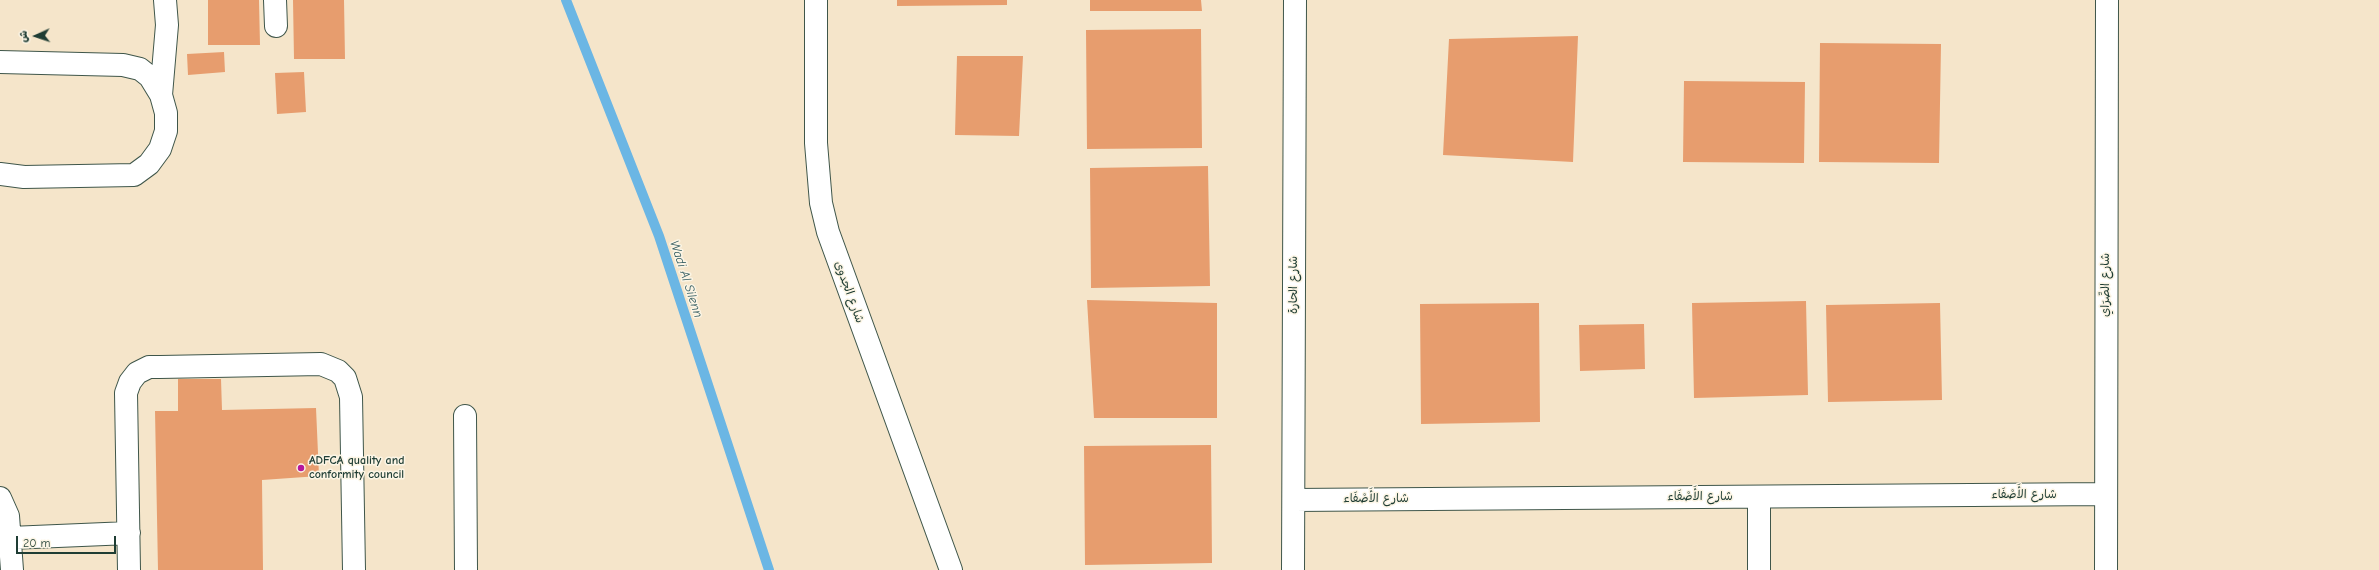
<!DOCTYPE html>
<meta charset="utf-8">
<style>
body{margin:0}
#map{position:relative;width:2379px;height:570px;overflow:hidden;background:#f5e5ca;font-family:"Comic Neue","Playpen Sans Arabic",sans-serif}
canvas{display:block}
.north{position:absolute;left:16px;top:16px;width:40px;height:40px;-webkit-text-stroke:3px #fcf5e5;paint-order:stroke;rotate:267deg;font-size:11px;font-weight:700;line-height:16px;text-align:center;color:#1f3d34}
.north::after{content:'';display:block;margin:auto;width:14px;height:18px;background:#1f3d34;clip-path:polygon(50% 0,100% 100%,50% 72%,0 100%)}
.scale{position:absolute;left:16px;top:536px;width:100px;height:18px;box-sizing:border-box;border:2px solid #1f3d34;border-top:0;padding-left:5px;font-size:12px;line-height:14px;white-space:nowrap;color:#1f3d34;-webkit-text-stroke:3px #fcf5e5;paint-order:stroke}
</style>
<div id="map">
<canvas width="2379" height="570"></canvas>
<div class="north">ش</div>
<div class="scale">20 m</div>
</div>
<script>
const c = document.querySelector('canvas').getContext('2d');
c.lineJoin = 'round';
function poly(rows) {
  const path = new Path2D();
  for (const r of rows) {
    path.moveTo(r[0], r[1]);
    for (let i = 2; i < r.length; i += 2) path.lineTo(r[i], r[i + 1]);
  }
  return path;
}
function trace(path, color, width, dash) {
  c.strokeStyle = color;
  c.lineWidth = width;
  c.lineCap = dash ? 'butt' : 'round';
  c.setLineDash(dash || []);
  c.stroke(path);
}
function fill(path, color) {
  c.fillStyle = color;
  c.fill(path, 'evenodd');
}
function label(font, color, halo, rows, align = 'center') {
  c.font = font + ' "Comic Neue","Playpen Sans Arabic",sans-serif';
  c.lineWidth = 3;
  c.setLineDash([]);
  c.textBaseline = 'middle';
  c.strokeStyle = halo;
  c.fillStyle = color;
  for (const [text, x, y, turn = 0] of rows) {
    c.save();
    c.translate(x, y);
    c.rotate((+turn || 0) * Math.PI / 180);
    c.textAlign = isNaN(turn) ? turn : align;
    if (halo) c.strokeText(text, 0, 0);
    c.fillText(text, 0, 0);
    c.restore();
  }
}
trace(poly([
 [566,0,659,236,769,570]
]), '#6bb6e4', 10);
fill(poly([
 [208,0,259,0,260,45,208,45],
 [293,0,344,0,345,59,294,59],
 [897,0,1007,0,1007,5,897,6],
 [1090,0,1201,0,1202,11,1090,11],
 [1201,29,1202,148,1087,149,1086,30],
 [1578,36,1573,162,1443,155,1449,39],
 [1820,43,1941,44,1939,163,1819,162],
 [224,52,225,72,188,75,187,54],
 [957,56,1023,56,1019,136,955,135],
 [304,72,306,112,277,114,275,73],
 [1684,81,1805,82,1804,163,1683,162],
 [1208,166,1210,286,1091,288,1090,168],
 [1087,300,1217,303,1217,418,1094,418],
 [1806,301,1808,395,1694,398,1692,303],
 [1539,303,1540,422,1421,424,1420,304],
 [1940,303,1942,400,1828,402,1826,305],
 [1644,324,1645,369,1580,371,1579,325],
 [178,379,221,379,222,410,316,408,319,476,262,480,263,570,158,570,155,411,178,411],
 [1211,445,1212,563,1085,565,1084,446]
]), '#e79d6e');
const minor = poly([
 [275,0,276,26],
 [816,0,816,143,821,203,828,232,951,570],
 [0,62,123,65,140,69,150,77,161,95,166,113,166,131,160,149,149,164,134,175,24,177,0,174],
 [161,95,167,25,165,0],
 [465,416,466,570],
 [1759,497,1759,570],
 [0,498,8,516,12,570],
 [1294,500,2106,494],
 [10,538,129,533],
 [129,570,126,393,130,382,137,373,149,367,160,367,321,364,338,371,345,378,351,397,354,570],
 [1293,570,1295,0],
 [2106,570,2107,0]
]);
trace(minor, '#3f564a', 24);
trace(minor, '#fff', 22);
for (const [x, y, r, color] of [
 [301,468,4,"#b5179e"]
]) {
  const dot = new Path2D();
  dot.arc(x, y, r, 0, 2 * Math.PI);
  c.fillStyle = color;
  c.fill(dot);
  trace(dot, '#fcf5e5', 1.5);
}
label('12px', '#1f3d34', '#fcf5e5', [
 ["شارع الحارة",1294,285,-90],
 ["شارع الصِّرَاي",2106,285,-90],
 ["شارع الجدوى",849,292,70],
 ["شارع الأَصْفَاء",2024,495],
 ["شارع الأَصْفَاء",1700,497],
 ["شارع الأَصْفَاء",1376,499]
]);
label('bold 12px', '#1f3d34', '#fcf5e5', [
 ["ADFCA quality and",309,461],
 ["conformity council",309,475]
], 'left');
label('italic 13px', '#325b60', '#fcf5e5', [
 ["Wadi Al Silenn",686,279,72]
]);
</script>
